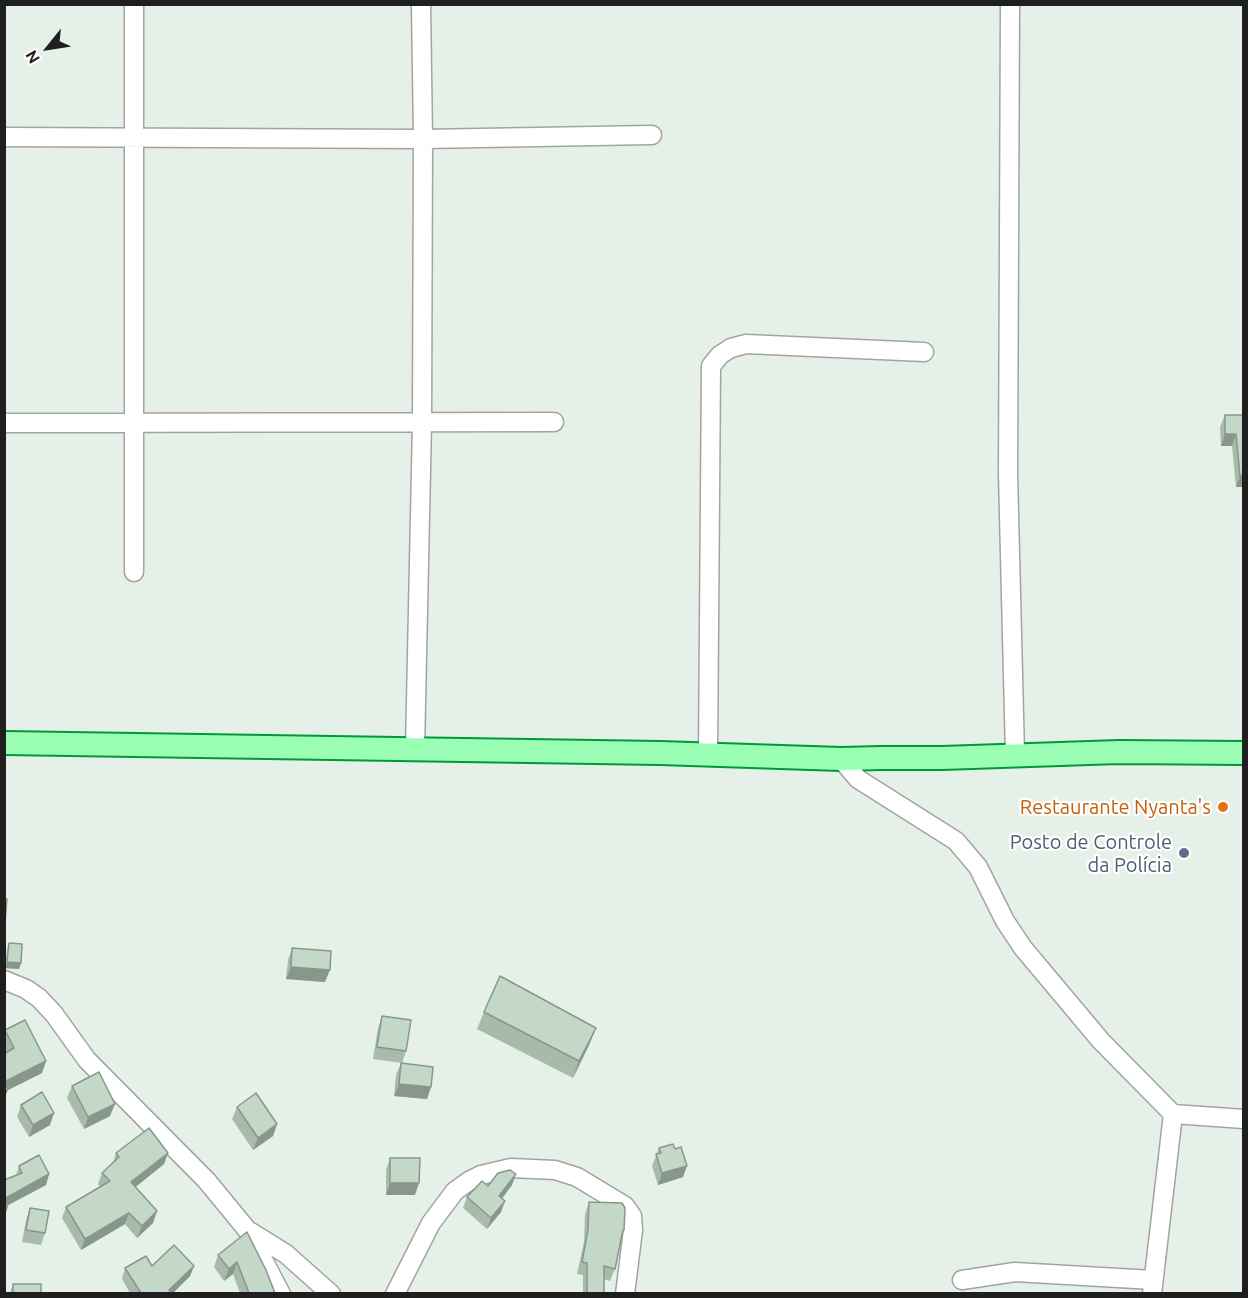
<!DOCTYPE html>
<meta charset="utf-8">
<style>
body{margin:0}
#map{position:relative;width:1248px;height:1298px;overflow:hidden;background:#e4f0e8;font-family:Ubuntu,sans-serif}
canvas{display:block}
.frame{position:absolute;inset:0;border:6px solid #1f1f1f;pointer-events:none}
.north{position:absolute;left:18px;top:18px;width:60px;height:60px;-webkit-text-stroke:4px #fff;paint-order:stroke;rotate:240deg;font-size:16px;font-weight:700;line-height:24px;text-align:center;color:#1f1f1f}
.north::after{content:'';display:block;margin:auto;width:21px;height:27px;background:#1f1f1f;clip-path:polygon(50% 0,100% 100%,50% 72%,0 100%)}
</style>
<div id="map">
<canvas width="1248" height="1298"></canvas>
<div class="frame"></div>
<div class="north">N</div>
</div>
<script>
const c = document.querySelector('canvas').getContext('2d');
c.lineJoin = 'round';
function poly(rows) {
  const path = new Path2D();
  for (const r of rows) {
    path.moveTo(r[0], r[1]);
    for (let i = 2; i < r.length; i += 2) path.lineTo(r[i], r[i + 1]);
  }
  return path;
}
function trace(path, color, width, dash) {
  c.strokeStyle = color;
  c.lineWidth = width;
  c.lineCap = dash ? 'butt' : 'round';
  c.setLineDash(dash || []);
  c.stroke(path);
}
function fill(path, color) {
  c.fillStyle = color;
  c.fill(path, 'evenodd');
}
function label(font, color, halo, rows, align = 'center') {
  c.font = font + ' Ubuntu,sans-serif';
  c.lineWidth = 4.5;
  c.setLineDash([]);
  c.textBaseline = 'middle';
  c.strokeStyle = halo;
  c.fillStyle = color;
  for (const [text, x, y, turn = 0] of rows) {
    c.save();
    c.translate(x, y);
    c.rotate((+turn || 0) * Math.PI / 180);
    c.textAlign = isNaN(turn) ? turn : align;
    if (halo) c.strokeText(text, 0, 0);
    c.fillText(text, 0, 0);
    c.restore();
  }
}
const minor = poly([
 [1010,4,1008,474,1015,755],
 [4,137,423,139,652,135],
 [4,423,554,422],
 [134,572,134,4],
 [415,749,422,423,423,139,421,4],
 [708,755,711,366,720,355,731,348,746,344,924,352],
 [841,759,858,779,956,841,978,867,1005,921,1023,948,1101,1041,1173,1114,1244,1119],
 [4,980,26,989,39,998,54,1014,87,1060,207,1181,248,1231,281,1294],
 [249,1231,286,1254,331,1294],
 [962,1280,1015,1272,1153,1280],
 [395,1294,431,1223,455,1191,469,1181,481,1175,511,1168,555,1170,577,1177,625,1206,632,1216,633,1230,625,1294],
 [1152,1294,1173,1114]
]);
const major = poly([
 [4,743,660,753,841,759,881,758,942,758,1119,752,1244,753]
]);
trace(minor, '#a3a3a3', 21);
trace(major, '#009937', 26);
trace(minor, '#fff', 18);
trace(major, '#9affb4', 22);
fill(poly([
 [1225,415,1244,415,1244,487,1236,487,1232,446,1221,446,1220,427],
 [9,943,21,963,19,969,5,968,7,949],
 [292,948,325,982,286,979,288,960],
 [484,1012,596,1028,589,1045,573,1078,477,1029],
 [382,1016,406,1051,402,1063,373,1059,378,1028],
 [5,1030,46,1061,42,1073,8,1090,4,1099,4,1054,6,1053,4,1049],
 [401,1063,431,1087,427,1099,394,1096,396,1075],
 [72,1086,110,1116,84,1129,67,1098],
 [21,1105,50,1125,29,1137,17,1117],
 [237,1107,277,1124,273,1136,253,1150,232,1119],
 [659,1148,675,1149,683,1177,658,1185,652,1166],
 [116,1153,168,1153,164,1164,135,1187,153,1223,137,1238,125,1224,81,1250,62,1218,66,1207,100,1187,98,1184,102,1173,113,1163],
 [39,1155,49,1174,46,1185,7,1206,8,1206,5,1216,4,1180,16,1175,19,1166],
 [390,1158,415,1195,386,1195,386,1170],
 [512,1185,502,1199,501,1212,487,1229,463,1208,467,1197,488,1186],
 [589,1202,620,1241,615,1269,610,1281,604,1279,604,1293,583,1293,583,1275,577,1274,584,1242,585,1214],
 [30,1208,45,1233,41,1245,22,1242,26,1220],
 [247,1232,275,1293,240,1293,233,1274,224,1281,214,1267,218,1255],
 [194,1266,190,1276,173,1293,130,1293,122,1279,125,1268],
 [13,1284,41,1293,10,1293]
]), '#a8baaa');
fill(poly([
 [1225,434,1236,434,1232,446,1221,446],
 [1244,475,1244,487,1236,487,1240,476],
 [7,962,21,963,19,969,5,968],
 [291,967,330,970,325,982,286,979],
 [596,1028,589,1045,573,1078,579,1061],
 [46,1061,42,1073,8,1090,4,1099,4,1082],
 [399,1084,431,1087,427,1099,394,1096],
 [115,1104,110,1116,84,1129,88,1117],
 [54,1113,50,1125,29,1137,33,1125],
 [277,1124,273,1136,253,1150,258,1138],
 [168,1153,164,1164,127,1194,131,1182],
 [687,1166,683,1177,658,1185,662,1173],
 [49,1174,46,1185,4,1207,4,1199],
 [516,1174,512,1185,495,1207,499,1196],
 [390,1183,419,1183,415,1195,386,1195],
 [505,1201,501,1212,487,1229,491,1218],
 [8,1206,5,1216,4,1207],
 [157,1211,153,1223,137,1238,142,1226],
 [129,1213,125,1224,81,1250,85,1239],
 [237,1262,233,1274,224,1281,229,1269],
 [194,1266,190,1276,173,1293,168,1293,169,1290]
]), '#88978b');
const building = poly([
 [1225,415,1244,415,1244,475,1240,476,1236,434,1225,434,1225,415],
 [4,899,7,899,5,923,4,923,4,899],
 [9,943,22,944,21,963,7,962,9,943],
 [292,948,331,951,330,970,291,967,292,948],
 [500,976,596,1028,579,1061,484,1012,500,976],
 [382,1016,411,1020,406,1051,377,1047,382,1016],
 [25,1020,46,1061,4,1082,4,1054,14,1048,5,1030,25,1020],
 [401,1063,433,1067,431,1087,399,1084,401,1063],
 [99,1072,115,1104,88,1117,72,1086,99,1072],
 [4,1082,8,1089,4,1091,4,1082],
 [42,1092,54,1113,33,1125,21,1105,42,1092],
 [256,1093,277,1124,258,1138,237,1107,256,1093],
 [149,1128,168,1153,131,1182,157,1211,142,1226,129,1213,85,1239,66,1207,110,1181,102,1173,119,1157,116,1153,149,1128],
 [673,1144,675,1149,681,1147,687,1166,662,1173,656,1154,661,1153,659,1148,673,1144],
 [39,1155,49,1174,4,1199,4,1180,22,1173,19,1166,39,1155],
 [390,1158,420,1158,419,1183,390,1183,390,1158],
 [510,1170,516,1174,499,1196,505,1201,491,1218,467,1197,482,1181,488,1186,498,1173,510,1170],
 [589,1202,622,1203,625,1208,624,1230,623,1230,615,1269,604,1266,604,1293,587,1293,587,1263,582,1262,588,1230,589,1202],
 [30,1208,49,1211,45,1233,26,1230,30,1208],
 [247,1232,266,1270,275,1293,249,1293,237,1262,229,1269,218,1255,247,1232],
 [174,1245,194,1266,169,1290,171,1293,141,1293,125,1268,146,1256,152,1266,174,1245],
 [13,1284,41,1284,41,1293,13,1293,13,1284]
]);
fill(building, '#c3d8c6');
trace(building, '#88978b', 1.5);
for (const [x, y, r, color] of [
 [1223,807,6,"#e8710a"],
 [1184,853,6,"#5c6f8a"]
]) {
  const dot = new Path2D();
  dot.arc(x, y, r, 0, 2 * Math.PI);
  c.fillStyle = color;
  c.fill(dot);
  trace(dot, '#fff', 2);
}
label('20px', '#c56008', '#fff', [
 ["Restaurante Nyanta's",1211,807]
], 'right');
label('20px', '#4e5e75', '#fff', [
 ["Posto de Controle",1172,842],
 ["da Polícia",1172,865]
], 'right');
</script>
